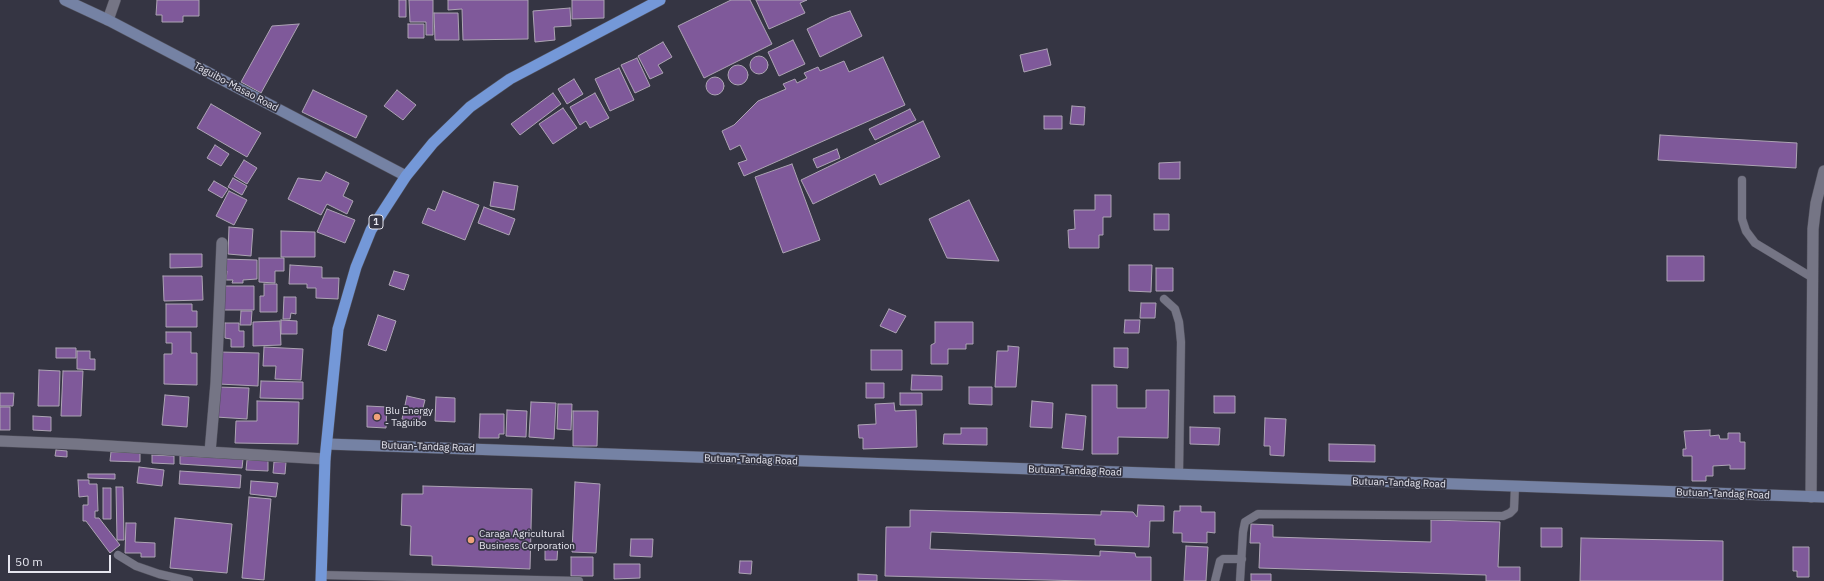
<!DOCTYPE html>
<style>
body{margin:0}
#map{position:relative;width:1824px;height:581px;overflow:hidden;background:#353543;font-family:"IBM Plex Sans",sans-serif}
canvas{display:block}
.scale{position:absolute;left:8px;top:555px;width:103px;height:18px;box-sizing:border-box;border:2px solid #e6e6ef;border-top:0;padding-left:5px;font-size:12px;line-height:14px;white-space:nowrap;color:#e6e6ef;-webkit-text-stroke:3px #353543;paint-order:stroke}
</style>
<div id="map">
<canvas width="1824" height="581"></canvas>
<div class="scale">50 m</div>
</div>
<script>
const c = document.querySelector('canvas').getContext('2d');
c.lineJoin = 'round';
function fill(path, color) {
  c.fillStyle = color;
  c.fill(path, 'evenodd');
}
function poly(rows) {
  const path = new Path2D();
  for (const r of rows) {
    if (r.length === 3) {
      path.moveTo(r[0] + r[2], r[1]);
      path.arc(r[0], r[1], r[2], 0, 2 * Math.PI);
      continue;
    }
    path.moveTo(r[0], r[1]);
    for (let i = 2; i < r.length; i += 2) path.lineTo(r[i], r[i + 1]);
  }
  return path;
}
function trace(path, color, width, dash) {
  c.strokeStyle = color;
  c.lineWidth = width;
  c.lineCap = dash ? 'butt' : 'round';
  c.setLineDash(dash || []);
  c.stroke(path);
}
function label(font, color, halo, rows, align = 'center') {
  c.font = font + ' "IBM Plex Sans",sans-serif';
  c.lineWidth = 3.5;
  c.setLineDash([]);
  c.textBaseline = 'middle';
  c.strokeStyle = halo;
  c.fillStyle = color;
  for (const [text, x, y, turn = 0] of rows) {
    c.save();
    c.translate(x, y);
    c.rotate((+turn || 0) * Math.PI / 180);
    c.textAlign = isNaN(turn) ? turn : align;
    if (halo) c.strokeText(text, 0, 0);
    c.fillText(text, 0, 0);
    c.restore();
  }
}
const building = poly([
 [157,0,199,0,199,16,183,16,183,22,162,22,162,15,156,15,157,0],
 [399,0,406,0,406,17,399,17,399,0],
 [409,0,433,0,433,35,426,35,426,22,410,22,409,0],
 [448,0,528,0,528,39,463,40,462,9,448,10,448,0],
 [572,0,604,0,604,18,572,19,572,0],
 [731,0,750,0,772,44,704,78,678,26,731,0],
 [756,0,807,0,800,3,805,13,769,29,756,0],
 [570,8,571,26,554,27,555,40,535,42,533,11,570,8],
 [850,11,862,36,820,57,807,29,831,17,850,11],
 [434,13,458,13,459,40,435,40,434,13],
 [299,24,261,93,241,82,272,26,299,24],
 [408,24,424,24,424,38,408,38,408,24],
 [793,40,805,64,779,76,768,52,793,40],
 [663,42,672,57,658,65,663,73,650,79,638,56,663,42],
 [1047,49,1051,65,1024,72,1020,55,1047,49],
 [759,65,9],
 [883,57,905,105,744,176,738,163,747,160,740,145,730,150,722,131,734,125,758,101,786,89,783,84,795,79,797,83,807,78,804,73,818,67,820,71,844,61,849,72,883,57],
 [637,58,650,86,635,93,621,65,637,58],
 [738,75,10],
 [619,68,634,100,610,111,595,79,619,68],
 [715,86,9],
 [574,79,583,94,567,104,558,89,574,79],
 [313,90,367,116,356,138,302,112,313,90],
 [397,90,416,105,403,120,384,106,397,90],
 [553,93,561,104,520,135,511,124,553,93],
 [595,93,609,118,590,128,586,121,580,125,570,107,595,93],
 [211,104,261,133,247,157,197,128,211,104],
 [1072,106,1085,107,1084,125,1070,124,1072,106],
 [563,108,577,128,553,144,539,124,563,108],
 [910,109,916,120,875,140,869,129,910,109],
 [1044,116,1062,116,1062,129,1044,129,1044,116],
 [923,121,940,157,880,185,875,174,813,204,801,180,923,121],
 [1660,135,1797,143,1796,168,1658,160,1660,135],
 [215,145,229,154,221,166,207,158,215,145],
 [837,149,840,158,817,168,813,159,837,149],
 [244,160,257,168,247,184,234,176,244,160],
 [1180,162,1180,179,1159,179,1159,163,1180,162],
 [792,164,820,240,783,253,755,177,792,164],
 [326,172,349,183,343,196,353,201,347,214,327,204,321,215,288,199,298,178,321,181,326,172],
 [233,178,247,186,242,195,228,187,233,178],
 [214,181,228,189,222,198,208,190,214,181],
 [494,182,518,186,514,210,490,206,494,182],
 [229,191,247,200,234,225,216,216,229,191],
 [443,191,479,205,465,240,422,223,428,208,435,211,443,191],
 [1095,195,1111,195,1111,217,1103,217,1103,235,1099,235,1099,248,1069,248,1068,230,1075,229,1074,210,1095,210,1095,195],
 [969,200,999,261,947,258,929,219,969,200],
 [484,207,515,219,509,235,478,223,484,207],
 [327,209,355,220,345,243,317,232,327,209],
 [1154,214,1169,214,1169,230,1154,230,1154,214],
 [229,227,253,229,251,256,228,254,229,227],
 [281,231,315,232,315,257,281,257,281,231],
 [170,254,202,254,202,267,170,268,170,254],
 [1667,256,1704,256,1704,281,1667,281,1667,256],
 [259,258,284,258,284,271,275,271,275,283,259,282,259,258],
 [224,259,257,260,257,279,243,280,243,283,232,283,233,280,226,280,227,271,223,271,224,259],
 [290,265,322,267,322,278,339,278,338,299,316,298,316,288,307,288,307,284,289,284,290,265],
 [1129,265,1152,265,1151,292,1129,291,1129,265],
 [1156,268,1173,268,1173,291,1156,291,1156,268],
 [394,271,409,275,404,290,389,285,394,271],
 [163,276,202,276,203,300,164,301,163,276],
 [264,284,277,284,277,312,260,312,260,296,264,296,264,284],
 [224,286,254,286,254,310,224,310,224,286],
 [284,297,296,297,296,314,291,313,290,319,283,319,284,297],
 [1141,303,1156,303,1155,318,1140,318,1141,303],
 [166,304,192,304,192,311,197,311,197,327,166,327,166,304],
 [889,309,906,316,896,333,880,326,889,309],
 [241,311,252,311,251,325,240,325,241,311],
 [378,315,396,321,386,351,368,345,378,315],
 [281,320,297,321,297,334,281,334,281,320],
 [1125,320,1140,320,1139,333,1124,333,1125,320],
 [280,321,281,345,253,346,253,322,280,321],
 [935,322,973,322,973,344,966,344,966,349,948,349,948,364,931,364,931,345,935,343,935,322],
 [225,323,239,323,239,331,244,331,244,347,231,347,231,339,225,338,225,323],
 [166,332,191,332,191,353,197,353,197,385,164,384,164,354,172,354,172,343,166,343,166,332],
 [1008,346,1019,347,1016,387,995,387,997,351,1008,351,1008,346],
 [264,347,303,349,301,380,275,379,276,366,263,366,264,347],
 [56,348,76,348,76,358,56,358,56,348],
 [1114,348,1128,348,1128,368,1114,367,1114,348],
 [871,350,902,350,902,370,871,370,871,350],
 [77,351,90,351,90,359,95,359,95,370,77,369,77,351],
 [220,352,259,353,258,386,219,384,220,352],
 [39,370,60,371,59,406,38,406,39,370],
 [63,371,83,371,81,416,61,416,63,371],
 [912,375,942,376,942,390,911,390,912,375],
 [261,381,303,382,303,399,260,398,261,381],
 [866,383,884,383,884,398,866,398,866,383],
 [1092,385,1117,385,1117,408,1146,408,1146,390,1169,390,1168,438,1118,437,1118,454,1092,454,1092,385],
 [217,387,249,388,247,419,216,417,217,387],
 [969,387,992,387,992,405,969,404,969,387],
 [0,393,14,393,13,406,0,406,0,393],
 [900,393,922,393,922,405,900,405,900,393],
 [165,395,189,397,187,427,162,425,165,395],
 [407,396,425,400,419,423,402,419,407,396],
 [1214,396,1235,396,1235,413,1214,413,1214,396],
 [436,397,455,398,455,422,435,421,436,397],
 [257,401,299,402,298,444,235,443,236,421,257,421,257,401],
 [1032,401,1053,403,1052,428,1030,427,1032,401],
 [531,402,556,403,554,439,529,437,531,402],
 [894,403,895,411,916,410,917,447,863,449,863,438,859,438,858,425,876,424,875,404,894,403],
 [558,404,572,404,571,430,557,429,558,404],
 [367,406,387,407,386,428,367,427,367,406],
 [0,407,10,407,10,430,0,430,0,407],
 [507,410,527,411,526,437,506,436,507,410],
 [573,411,598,411,597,446,573,446,573,411],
 [480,414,504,414,504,434,499,434,499,438,479,438,480,414],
 [1066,414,1086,416,1083,450,1062,448,1066,414],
 [33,416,51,417,51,431,33,430,33,416],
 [1265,418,1286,419,1284,456,1270,455,1270,446,1264,446,1265,418],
 [1190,427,1220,428,1219,445,1190,444,1190,427],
 [961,428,987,428,987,445,943,444,944,434,961,434,961,428],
 [1710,430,1710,436,1719,435,1720,439,1728,439,1728,433,1740,433,1740,442,1745,442,1745,469,1730,469,1730,465,1713,466,1713,476,1706,476,1706,481,1692,481,1692,456,1683,456,1683,449,1686,449,1684,431,1710,430],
 [1329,444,1375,445,1375,462,1329,461,1329,444],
 [56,450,67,451,67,457,55,456,56,450],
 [111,452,140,453,140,462,110,461,111,452],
 [152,455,174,456,174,464,152,463,152,455],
 [180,456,243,459,242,468,180,464,180,456],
 [247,460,268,460,268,471,246,470,247,460],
 [274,462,286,462,285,474,273,473,274,462],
 [139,467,164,470,162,486,137,483,139,467],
 [180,471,241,475,240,488,179,484,180,471],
 [88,474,115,474,115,479,88,478,88,474],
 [78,480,89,480,89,484,97,484,98,511,95,511,95,518,99,518,120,545,110,553,86,521,83,521,83,505,88,505,88,496,79,497,78,480],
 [251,481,278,483,276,497,250,494,251,481],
 [575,482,600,484,596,553,572,552,575,482],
 [423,486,532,489,530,569,432,565,432,556,410,555,411,526,401,525,402,494,423,494,423,486],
 [116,487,123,487,124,540,117,540,116,487],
 [103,488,111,488,111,519,103,519,103,488],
 [249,497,271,499,264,580,242,578,249,497],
 [1138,505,1164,506,1164,521,1150,521,1149,547,1095,545,1095,539,931,532,930,549,1100,556,1100,551,1135,553,1136,557,1151,557,1151,581,1085,581,885,576,886,527,910,527,910,510,1101,515,1101,511,1133,512,1137,517,1138,505],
 [1180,506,1201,506,1201,512,1215,512,1215,533,1207,532,1207,543,1182,542,1182,533,1173,533,1174,511,1180,511,1180,506],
 [175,518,232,524,227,573,170,568,175,518],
 [1431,520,1500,522,1498,567,1520,567,1520,581,1486,581,1486,575,1259,568,1260,543,1250,543,1251,524,1273,525,1273,537,1431,542,1431,520],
 [126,523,136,523,135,542,155,543,155,557,141,557,141,553,125,553,126,523],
 [1541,528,1562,528,1562,547,1541,547,1541,528],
 [1581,538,1723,541,1723,581,1580,581,1581,538],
 [631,539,653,539,652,557,630,556,631,539],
 [545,544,558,544,557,560,545,560,545,544],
 [1186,546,1208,547,1206,581,1184,581,1186,546],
 [1793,547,1809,547,1809,577,1797,577,1797,571,1793,571,1793,547],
 [571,557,593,557,593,576,571,576,571,557],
 [740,561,752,561,751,574,739,573,740,561],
 [614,564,640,564,640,578,614,579,614,564],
 [858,574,877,575,877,581,858,581,858,574],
 [1251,574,1271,574,1271,581,1251,581,1251,574]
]);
fill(building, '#7f599a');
trace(building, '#ada4b4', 1);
const service = poly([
 [1742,180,1742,219,1746,231,1755,243,1813,278],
 [1164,299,1175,309,1179,322,1181,342,1179,475],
 [118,555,136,566,159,574,189,581],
 [322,575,579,581],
 [1215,581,1220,561,1223,559,1242,559],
 [1240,581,1243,532,1245,522,1258,514,1503,516,1510,513,1514,509,1515,486]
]);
const minor = poly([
 [108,20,115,0],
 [0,441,76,444,325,459],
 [210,452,216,383,222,243],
 [1811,497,1813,229,1816,203,1824,171]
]);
const secondary = poly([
 [65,0,108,20,406,176],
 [327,444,1824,497]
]);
const trunk = poly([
 [321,581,325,459,338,329,356,267,371,230,406,176,433,143,470,107,510,79,660,0]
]);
trace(service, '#51515c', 9);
trace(minor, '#51515c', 12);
trace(secondary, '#51515c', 12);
trace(trunk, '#51515c', 12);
trace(service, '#757585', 8);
trace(minor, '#757585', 11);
trace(secondary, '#7582a4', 11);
trace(trunk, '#7498d8', 11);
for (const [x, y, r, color] of [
 [377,417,4,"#f0a27a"],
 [471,540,4,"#f0a27a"]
]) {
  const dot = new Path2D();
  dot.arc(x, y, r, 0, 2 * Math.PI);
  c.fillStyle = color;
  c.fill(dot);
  trace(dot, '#353543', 1.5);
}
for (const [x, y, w] of [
 [376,222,14]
]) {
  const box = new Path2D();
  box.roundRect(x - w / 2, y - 7, w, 14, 3);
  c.fillStyle = '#353543';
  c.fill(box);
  trace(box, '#e6e6ef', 1);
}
label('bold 9px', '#e6e6ef', null, [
 ["1",376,222]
]);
label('10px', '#e6e6ef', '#353543', [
 ["Taguibo-Masao Road",236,87,28],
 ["Butuan-Tandag Road",428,447,2],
 ["Butuan-Tandag Road",751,460,2],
 ["Butuan-Tandag Road",1075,471,2],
 ["Butuan-Tandag Road",1399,483,2],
 ["Butuan-Tandag Road",1723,494,2]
]);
label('10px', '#e6e6ef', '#353543', [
 ["Blu Energy",385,411],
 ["- Taguibo",385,423],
 ["Caraga Agricultural",479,534],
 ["Business Corporation",479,546]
], 'left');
</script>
